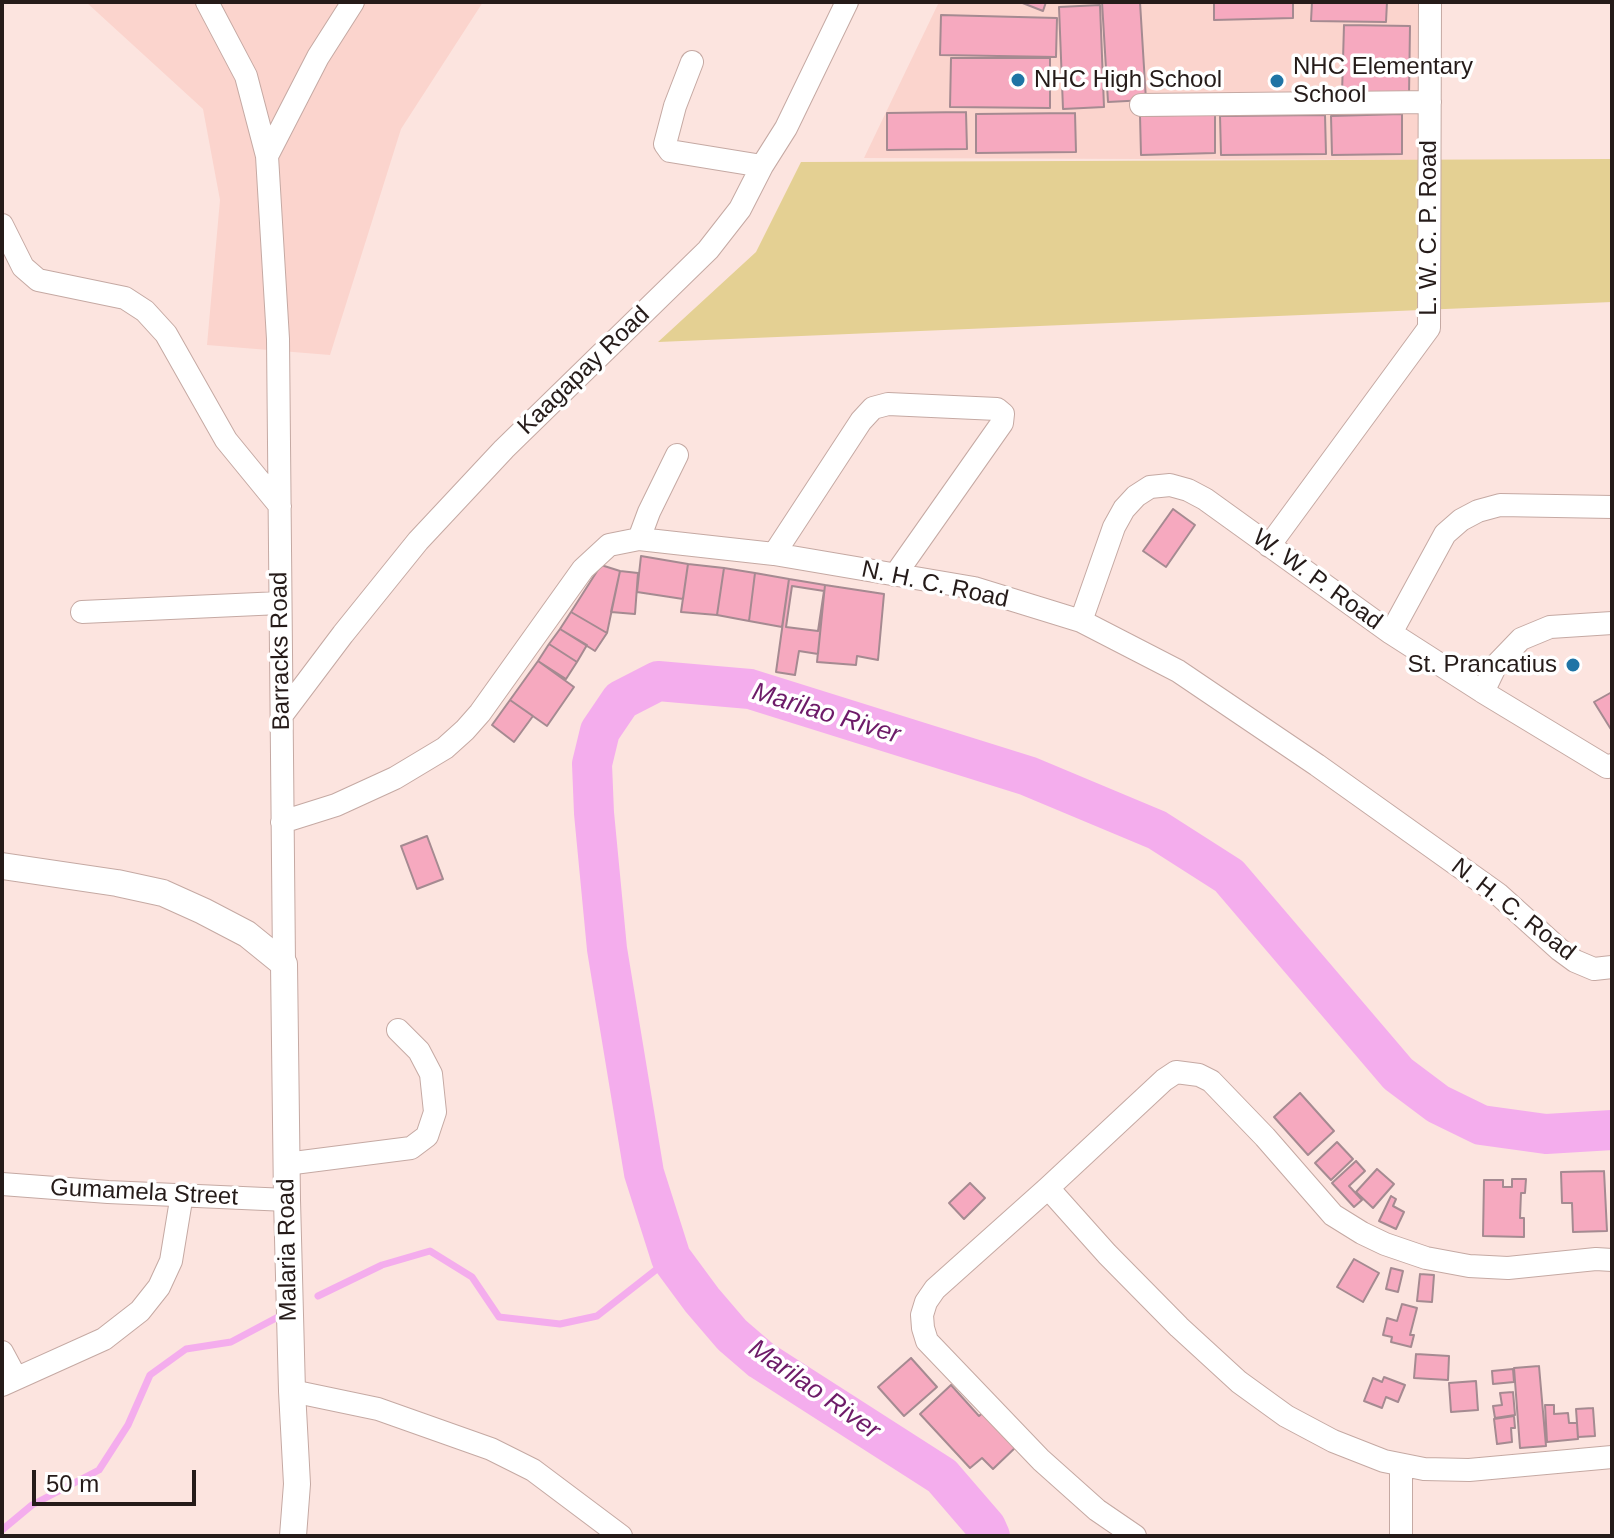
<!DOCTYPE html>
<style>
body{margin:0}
#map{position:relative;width:1614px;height:1538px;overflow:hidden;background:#fce4df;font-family:Helvetica,sans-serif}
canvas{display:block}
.frame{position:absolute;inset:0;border:4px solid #251b19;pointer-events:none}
.scale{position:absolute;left:32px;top:1470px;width:164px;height:36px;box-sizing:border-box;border:4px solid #251b19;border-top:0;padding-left:10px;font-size:24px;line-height:28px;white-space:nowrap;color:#251b19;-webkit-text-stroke:6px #fff;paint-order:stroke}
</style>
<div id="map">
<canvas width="1614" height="1538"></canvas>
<div class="frame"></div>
<div class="scale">50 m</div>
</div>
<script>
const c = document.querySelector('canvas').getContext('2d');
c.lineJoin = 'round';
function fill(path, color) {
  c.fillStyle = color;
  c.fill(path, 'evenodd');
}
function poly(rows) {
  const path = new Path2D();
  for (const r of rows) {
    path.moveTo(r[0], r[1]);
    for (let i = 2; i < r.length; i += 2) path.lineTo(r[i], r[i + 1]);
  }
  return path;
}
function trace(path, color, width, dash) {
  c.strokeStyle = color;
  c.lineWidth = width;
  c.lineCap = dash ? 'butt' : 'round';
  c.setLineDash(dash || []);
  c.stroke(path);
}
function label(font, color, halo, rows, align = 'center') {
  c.font = font + ' Helvetica,sans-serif';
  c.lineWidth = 7;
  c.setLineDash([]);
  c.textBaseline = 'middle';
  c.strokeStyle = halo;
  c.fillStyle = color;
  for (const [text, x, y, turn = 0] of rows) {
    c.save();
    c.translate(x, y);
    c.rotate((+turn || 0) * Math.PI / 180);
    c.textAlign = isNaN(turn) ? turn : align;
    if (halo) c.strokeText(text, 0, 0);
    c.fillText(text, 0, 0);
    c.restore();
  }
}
fill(poly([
 [86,2,483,2,401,129,330,355,207,345,220,200,203,109],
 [939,2,1419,2,1420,160,864,158]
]), '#fbd4cd');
fill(poly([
 [1612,159,1612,302,658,342,756,252,801,162]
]), '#e4d093');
trace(poly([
 [318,1296,382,1265,430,1251,472,1277,499,1317,560,1324,597,1316,671,1258],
 [2,1530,32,1505,99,1470,128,1425,150,1375,186,1349,231,1342,278,1317]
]), '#f4aded', 7);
trace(poly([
 [990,1536,986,1527,942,1476,761,1360,732,1335,702,1300,671,1258,644,1173,607,949,594,813,592,764,600,731,621,700,658,681,750,689,1028,776,1157,830,1229,876,1398,1074,1438,1104,1481,1125,1546,1134,1612,1130]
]), '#f4aded', 40);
const building = poly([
 [1020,2,1046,2,1043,11,1020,2],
 [1102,2,1140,2,1146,100,1108,102,1102,2],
 [1214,2,1293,2,1293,18,1214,20,1214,2],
 [1312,2,1387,2,1386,22,1311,21,1312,2],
 [1100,5,1104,107,1063,109,1059,7,1100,5],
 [941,15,1057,18,1056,57,940,55,941,15],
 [1344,25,1410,26,1409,96,1342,94,1344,25],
 [951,58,1050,58,1050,108,950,107,951,58],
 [966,112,967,149,887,150,887,113,966,112],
 [1075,113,1076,152,976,153,976,114,1075,113],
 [1215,114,1215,153,1141,155,1140,116,1215,114],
 [1402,114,1402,154,1332,155,1331,116,1402,114],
 [1325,115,1326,154,1221,155,1220,116,1325,115],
 [1173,509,1195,525,1166,567,1143,551,1173,509],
 [641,556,688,564,683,599,637,592,641,556],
 [688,564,724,568,717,615,681,612,688,564],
 [601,565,620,571,607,633,571,612,601,565],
 [724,568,755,573,749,621,717,615,724,568],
 [620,571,638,573,635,614,611,612,620,571],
 [755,573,789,579,782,627,749,621,755,573],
 [789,579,825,585,818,654,799,651,795,675,776,672,789,579],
 [825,585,884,594,878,660,857,656,856,665,817,662,825,585],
 [792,586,824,591,818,631,786,627,792,586],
 [571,612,607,633,595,651,560,629,571,612],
 [560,629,587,645,577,662,549,644,560,629],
 [549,644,577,662,566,679,538,661,549,644],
 [538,661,574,687,547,726,510,700,538,661],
 [1612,692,1612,731,1594,702,1612,692],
 [510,700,533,716,514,742,492,725,510,700],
 [427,836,443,879,417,889,401,846,427,836],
 [1300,1093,1334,1131,1308,1155,1274,1117,1300,1093],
 [1337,1142,1353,1159,1331,1180,1315,1163,1337,1142],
 [1356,1161,1365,1171,1349,1186,1362,1200,1354,1207,1332,1183,1356,1161],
 [1377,1169,1394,1184,1373,1208,1356,1192,1377,1169],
 [1604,1171,1607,1231,1573,1232,1572,1203,1562,1203,1561,1172,1604,1171],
 [1512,1179,1526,1179,1525,1193,1521,1193,1520,1218,1524,1218,1524,1237,1483,1236,1484,1180,1503,1180,1503,1187,1512,1187,1512,1179],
 [970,1183,985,1198,964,1219,949,1203,970,1183],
 [1391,1196,1396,1199,1393,1206,1404,1212,1396,1229,1379,1221,1391,1196],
 [1354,1259,1379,1273,1363,1302,1337,1287,1354,1259],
 [1391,1268,1403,1271,1398,1292,1386,1289,1391,1268],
 [1420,1274,1434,1275,1432,1302,1417,1301,1420,1274],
 [1402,1304,1417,1308,1410,1335,1414,1335,1411,1347,1391,1342,1392,1337,1383,1335,1387,1318,1397,1321,1402,1304],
 [1416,1354,1449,1356,1448,1380,1414,1378,1416,1354],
 [911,1358,937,1387,904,1416,878,1387,911,1358],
 [1539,1366,1546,1446,1520,1448,1514,1368,1539,1366],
 [1513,1369,1514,1382,1493,1384,1492,1371,1513,1369],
 [1384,1377,1405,1385,1398,1402,1386,1397,1382,1408,1364,1401,1373,1378,1382,1382,1384,1377],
 [1476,1381,1478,1410,1451,1412,1449,1383,1476,1381],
 [951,1385,979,1416,986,1410,1018,1445,993,1469,982,1458,970,1468,920,1414,951,1385],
 [1513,1392,1515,1415,1495,1418,1493,1406,1502,1405,1500,1393,1513,1392],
 [1545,1405,1554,1405,1554,1414,1568,1413,1569,1423,1577,1423,1578,1439,1547,1442,1545,1405],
 [1593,1408,1595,1436,1578,1437,1576,1409,1593,1408],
 [1514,1416,1515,1428,1511,1428,1512,1442,1497,1444,1494,1419,1514,1416]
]);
fill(building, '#f6a9bf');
trace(building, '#a58a91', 2);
const minor = poly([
 [207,2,246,76,267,156,318,57,353,2],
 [692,62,675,106,665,144,670,151,762,166],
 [1141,105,1430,102],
 [267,156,278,339,284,964],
 [2,225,23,267,38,280,125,298,145,311,166,334,226,440,280,506],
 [639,539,649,512,677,455],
 [1269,546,1429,328,1430,2],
 [774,554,861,421,873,408,888,404,997,409,1003,414,1002,423,895,575],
 [82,612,280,603],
 [1081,621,1114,527,1124,509,1136,496,1150,487,1170,485,1188,490,1205,499,1391,633,1483,692,1607,767,1612,765],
 [1391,633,1445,534,1461,520,1478,511,1500,505,1612,507],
 [1483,692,1496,665,1521,639,1550,627,1612,623],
 [282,715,343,634,418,541,504,449,708,250,740,209,762,166,786,128,847,2],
 [282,822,336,805,395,778,445,748,465,730,480,713,583,569,609,545,639,539,774,554,974,588,1081,621,1178,671,1317,765,1498,894,1560,950,1575,961,1594,969,1612,967],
 [286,1164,411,1148,427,1136,435,1112,431,1074,419,1051,398,1030],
 [2,1184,108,1192,287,1200],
 [1048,1188,1107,1254,1179,1327,1239,1382,1286,1416,1333,1441,1384,1461,1424,1469,1469,1470,1612,1457],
 [2,1352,16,1378],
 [2,1385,104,1339,140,1311,159,1287,171,1261,182,1194],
 [292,1391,378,1409,491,1449,533,1470,621,1536],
 [1135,1536,1097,1510,1041,1460,927,1341,923,1328,922,1315,926,1302,935,1289,1048,1188,1164,1080,1176,1072,1199,1075,1211,1081,1265,1137,1333,1215,1362,1233,1385,1244,1426,1258,1469,1266,1508,1268,1596,1259,1612,1260],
 [1401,1536,1401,1465]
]);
const major = poly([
 [2,866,117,883,163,893,203,911,247,934,284,964,287,1200,292,1391,297,1484,293,1536]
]);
trace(minor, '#c5a9a3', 24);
trace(major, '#c5a9a3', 28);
trace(minor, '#fff', 22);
trace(major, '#fff', 26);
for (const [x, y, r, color] of [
 [1018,80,8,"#2074a5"],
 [1277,81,8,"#2074a5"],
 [1573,665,8,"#2074a5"]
]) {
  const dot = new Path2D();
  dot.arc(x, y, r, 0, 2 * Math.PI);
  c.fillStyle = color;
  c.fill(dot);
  trace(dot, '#fff', 3);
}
label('24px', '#251b19', '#fff', [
 ["NHC Elementary",1293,67],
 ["School",1293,95],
 ["NHC High School",1034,80],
 ["St. Prancatius",1557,665,"right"]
], 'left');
label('24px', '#251b19', '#fff', [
 ["L. W. C. P. Road",1429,228,-90],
 ["Kaagapay Road",584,371,-44],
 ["W. W. P. Road",1317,580,36],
 ["N. H. C. Road",935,585,12],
 ["Barracks Road",281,651,-91],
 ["N. H. C. Road",1513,910,38],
 ["Gumamela Street",144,1193,3],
 ["Malaria Road",288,1250,-91]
]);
label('italic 26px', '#6d1b68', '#fff', [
 ["Marilao River",826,714,17],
 ["Marilao River",814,1390,35]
]);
</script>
